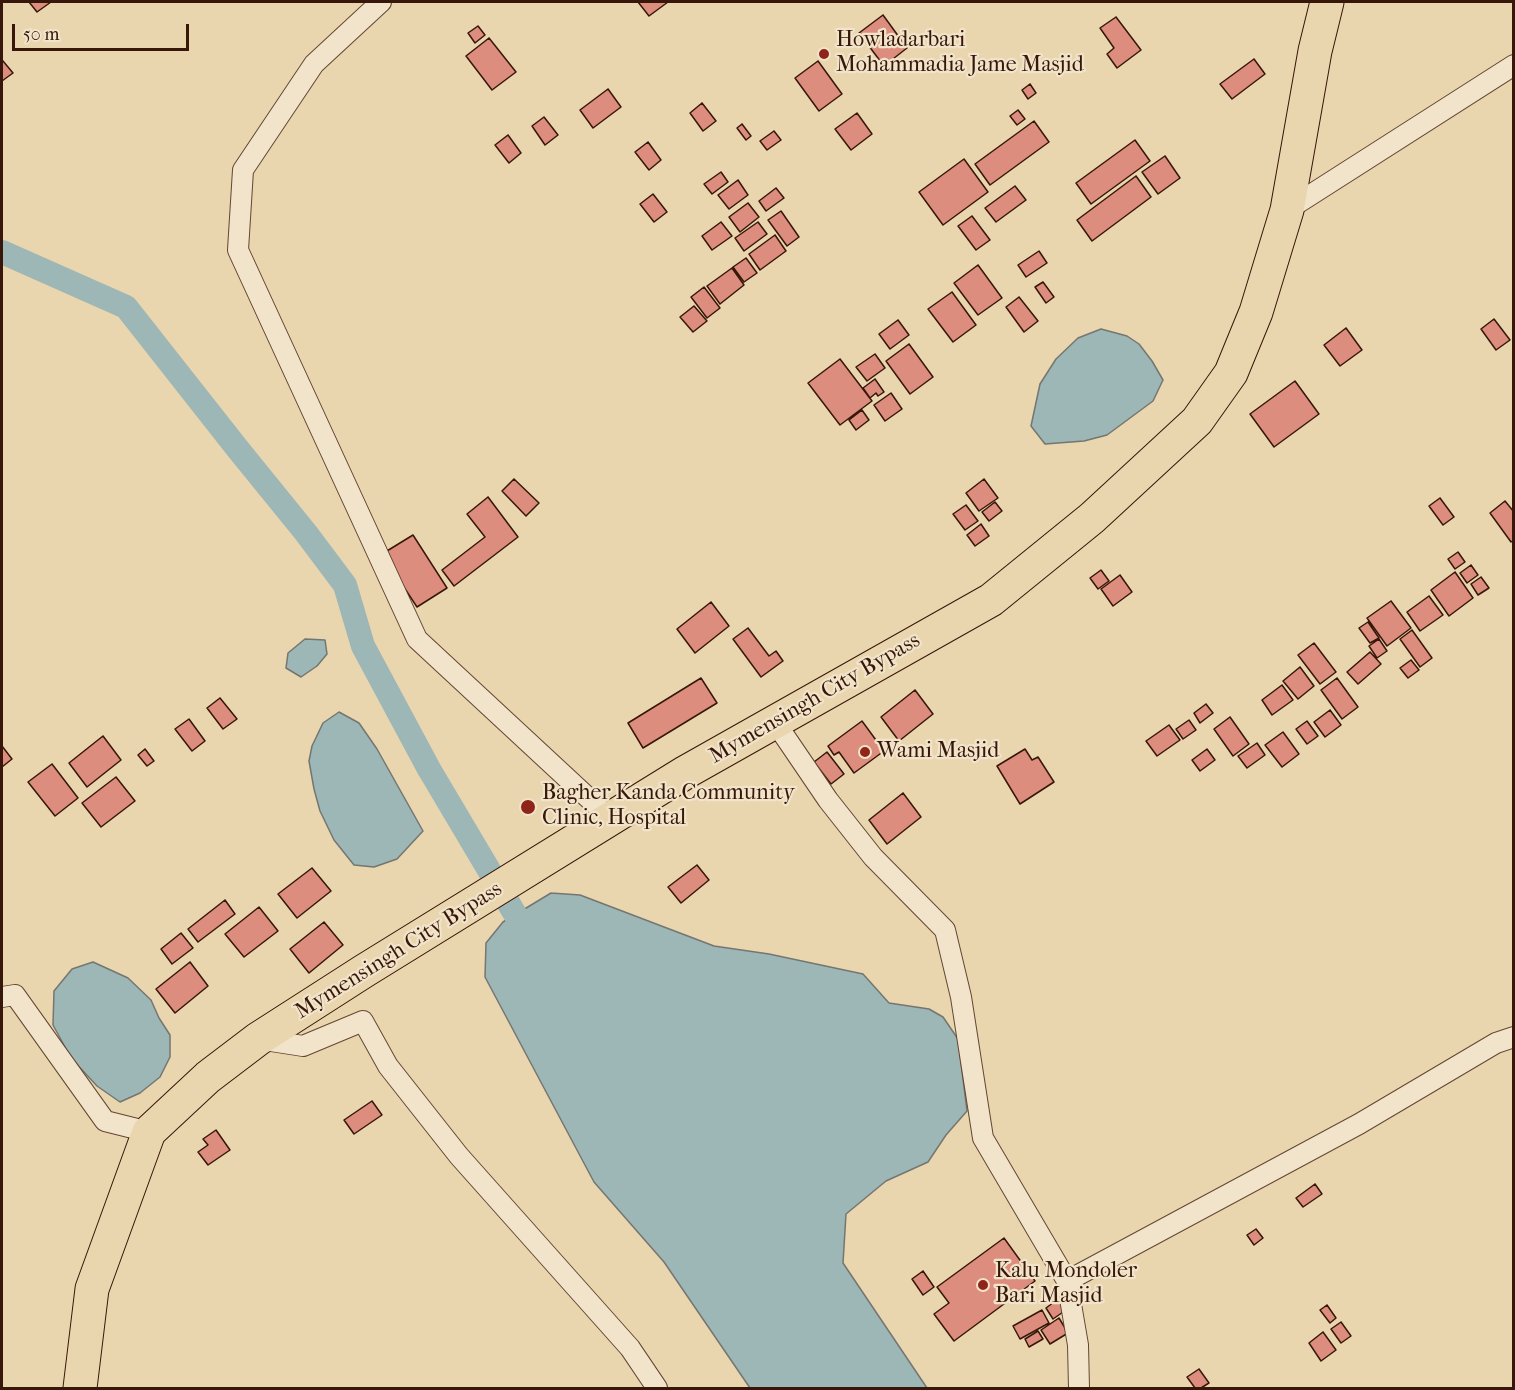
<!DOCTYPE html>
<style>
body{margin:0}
#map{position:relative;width:1515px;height:1390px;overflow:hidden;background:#e9d5ae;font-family:"IM FELL French Canon",serif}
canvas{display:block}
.frame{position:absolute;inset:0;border:3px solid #371709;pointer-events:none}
.scale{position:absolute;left:12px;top:24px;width:177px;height:27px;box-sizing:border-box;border:3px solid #371709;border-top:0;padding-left:8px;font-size:18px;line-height:21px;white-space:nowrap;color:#371709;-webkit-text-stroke:4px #f1e4ca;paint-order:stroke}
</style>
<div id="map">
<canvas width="1515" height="1390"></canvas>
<div class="frame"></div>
<div class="scale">50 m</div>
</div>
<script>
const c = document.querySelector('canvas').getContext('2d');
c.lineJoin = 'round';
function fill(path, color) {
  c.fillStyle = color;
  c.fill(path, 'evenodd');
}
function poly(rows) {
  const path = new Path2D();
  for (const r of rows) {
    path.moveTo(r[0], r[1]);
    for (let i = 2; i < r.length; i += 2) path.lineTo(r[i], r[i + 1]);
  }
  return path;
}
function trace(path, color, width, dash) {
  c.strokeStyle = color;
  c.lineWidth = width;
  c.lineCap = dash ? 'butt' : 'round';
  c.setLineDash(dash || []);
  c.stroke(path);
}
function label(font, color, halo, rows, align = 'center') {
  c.font = font + ' "IM FELL French Canon",serif';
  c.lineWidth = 4.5;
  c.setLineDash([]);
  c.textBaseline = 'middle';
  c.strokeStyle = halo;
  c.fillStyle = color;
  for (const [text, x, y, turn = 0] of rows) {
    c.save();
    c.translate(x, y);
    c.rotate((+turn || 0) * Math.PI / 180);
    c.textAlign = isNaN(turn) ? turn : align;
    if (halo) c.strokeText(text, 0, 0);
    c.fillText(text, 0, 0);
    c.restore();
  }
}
const water = poly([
 [1101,329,1127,336,1139,344,1152,361,1163,380,1153,401,1107,435,1084,441,1045,444,1031,426,1040,384,1056,359,1078,338,1101,329],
 [305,639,325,640,327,654,317,666,301,677,286,668,288,653,305,639],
 [339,712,359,723,377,749,423,831,397,859,374,867,354,865,334,840,320,811,314,789,309,761,312,746,323,723,339,712],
 [551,893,580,895,714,946,769,954,863,974,889,1003,929,1009,943,1017,958,1039,967,1111,946,1135,928,1162,886,1181,846,1214,843,1263,927,1388,750,1388,664,1262,594,1182,485,977,486,943,503,922,551,893],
 [93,962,128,978,151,1000,159,1018,170,1035,170,1057,160,1077,140,1093,120,1102,97,1086,71,1058,53,1025,54,991,72,969,93,962]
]);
fill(water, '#9db6b6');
trace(water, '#747671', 1.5);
trace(poly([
 [2,252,126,307,237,448,306,533,345,585,363,646,429,769,531,941]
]), '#9db6b6', 24);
const building = poly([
 [29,2,51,2,37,12,29,2],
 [638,2,668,2,649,16,638,2],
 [883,15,907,48,884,66,859,33,883,15],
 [1116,17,1141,50,1117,68,1107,54,1114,48,1100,28,1116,17],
 [478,26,485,35,475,43,468,33,478,26],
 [489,38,516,72,492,90,466,56,489,38],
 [1254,59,1265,74,1232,99,1220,84,1254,59],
 [3,61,13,73,2,81,2,62,3,61],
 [818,61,842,94,819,111,795,78,818,61],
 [1030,84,1036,93,1028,99,1022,90,1030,84],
 [608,89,621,107,593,128,580,110,608,89],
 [702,103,716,121,703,131,690,113,702,103],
 [1018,110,1025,119,1017,125,1010,116,1018,110],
 [857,113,872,134,851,150,835,129,857,113],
 [544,117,558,135,545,145,532,126,544,117],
 [1034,121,1049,142,990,185,975,164,1034,121],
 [742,124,751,136,746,140,737,128,742,124],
 [774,131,781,140,767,150,760,141,774,131],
 [508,135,521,153,509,163,495,145,508,135],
 [1135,140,1150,161,1091,204,1076,183,1135,140],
 [648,142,661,160,649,170,635,152,648,142],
 [1165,156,1180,178,1158,194,1142,172,1165,156],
 [964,159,988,192,943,225,919,192,964,159],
 [721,172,728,182,712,194,704,184,721,172],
 [1136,176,1151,197,1092,241,1077,220,1136,176],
 [738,180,748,195,729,209,718,195,738,180],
 [1015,186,1026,200,996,222,985,208,1015,186],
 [776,188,784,198,766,211,759,201,776,188],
 [653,194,667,212,654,222,640,204,653,194],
 [748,203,759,217,740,232,729,217,748,203],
 [781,211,799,237,787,246,768,220,781,211],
 [972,216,990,240,976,250,958,226,972,216],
 [721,222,732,236,712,250,702,236,721,222],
 [758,222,767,234,744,251,735,238,758,222],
 [775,235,786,251,760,270,749,254,775,235],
 [1039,251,1047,263,1026,277,1018,265,1039,251],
 [746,258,757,273,744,282,733,267,746,258],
 [978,265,1002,298,978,315,954,283,978,265],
 [732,268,744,285,720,304,707,286,732,268],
 [1043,282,1054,297,1046,303,1035,287,1043,282],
 [704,287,720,308,707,318,691,297,704,287],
 [952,292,976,325,953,342,928,309,952,292],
 [1019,297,1038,321,1024,332,1006,307,1019,297],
 [694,306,707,321,693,332,680,317,694,306],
 [1494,319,1510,340,1496,350,1481,329,1494,319],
 [898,320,909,335,890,349,879,334,898,320],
 [1346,328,1362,350,1340,366,1324,345,1346,328],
 [909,344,933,377,910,394,886,361,909,344],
 [875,354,885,368,867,381,856,367,875,354],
 [840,359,872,401,840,425,808,383,840,359],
 [875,379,884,392,878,396,876,393,870,398,863,388,875,379],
 [1295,381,1319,414,1274,447,1250,414,1295,381],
 [891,393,902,409,885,421,874,405,891,393],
 [862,410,869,420,856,430,849,420,862,410],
 [514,479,539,503,526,516,502,491,514,479],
 [984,479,998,498,979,511,966,493,984,479],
 [488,497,518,537,454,586,442,570,485,537,467,514,488,497],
 [1440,498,1454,517,1443,525,1429,506,1440,498],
 [1505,501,1514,512,1514,540,1511,542,1490,513,1505,501],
 [995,502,1002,511,989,521,982,512,995,502],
 [966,505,978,521,965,530,953,514,966,505],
 [981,524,989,536,975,546,967,535,981,524],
 [413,535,447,588,417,607,382,554,413,535],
 [1458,552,1465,562,1455,569,1448,559,1458,552],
 [1471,565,1478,575,1467,583,1460,573,1471,565],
 [1101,570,1109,581,1098,589,1090,578,1101,570],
 [1455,572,1473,598,1449,616,1431,590,1455,572],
 [1120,575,1132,592,1113,606,1101,589,1120,575],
 [1481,577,1489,588,1478,595,1471,584,1481,577],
 [1429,596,1443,615,1420,631,1407,612,1429,596],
 [1391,601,1411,628,1387,646,1367,618,1391,601],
 [711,602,729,626,695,653,677,629,711,602],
 [1368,622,1379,638,1370,643,1359,628,1368,622],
 [748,628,769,656,776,651,783,661,761,677,733,639,748,628],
 [1412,630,1432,658,1420,667,1400,639,1412,630],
 [1379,639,1387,651,1377,658,1369,646,1379,639],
 [1314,643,1336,672,1320,684,1298,655,1314,643],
 [1370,652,1381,664,1358,684,1347,672,1370,652],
 [1411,660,1419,670,1408,678,1400,668,1411,660],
 [1300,667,1314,686,1298,699,1283,681,1300,667],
 [701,678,717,703,643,748,628,723,701,678],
 [1337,678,1358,707,1342,719,1321,690,1337,678],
 [1282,685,1293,700,1272,715,1262,700,1282,685],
 [915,690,933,714,899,741,881,717,915,690],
 [220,698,237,719,223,729,207,708,220,698],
 [1206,704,1213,713,1200,723,1194,713,1206,704],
 [1330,710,1341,725,1325,737,1314,722,1330,710],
 [1230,717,1249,744,1233,756,1214,729,1230,717],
 [189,719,205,741,192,751,175,729,189,719],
 [1189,720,1196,730,1183,739,1176,729,1189,720],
 [862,721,884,751,854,773,839,752,834,755,828,746,862,721],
 [1307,721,1318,736,1307,744,1296,729,1307,721],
 [1169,725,1180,740,1157,756,1146,741,1169,725],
 [1283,732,1299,754,1282,767,1265,745,1283,732],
 [103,736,121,760,87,787,69,763,103,736],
 [1257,743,1265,755,1247,768,1238,756,1257,743],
 [2,746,12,759,2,767,2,746],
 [145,749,154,761,147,766,138,755,145,749],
 [1025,749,1032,760,1038,757,1054,782,1020,804,997,766,1025,749],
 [1207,749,1215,760,1200,771,1192,760,1207,749],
 [827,752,844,774,831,784,814,762,827,752],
 [52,764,78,798,55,816,28,782,52,764],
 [116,777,135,801,101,827,82,803,116,777],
 [903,793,921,817,887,844,869,820,903,793],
 [697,865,709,880,681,903,668,887,697,865],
 [312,868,331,891,297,918,278,894,312,868],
 [225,900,235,914,198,942,188,929,225,900],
 [259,907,278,931,244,957,225,934,259,907],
 [324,922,343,945,309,973,290,949,324,922],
 [181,933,193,948,172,964,161,949,181,933],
 [190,962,208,986,175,1013,156,989,190,962],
 [372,1101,382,1115,354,1134,344,1120,372,1101],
 [216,1130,230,1150,208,1165,198,1152,208,1145,203,1139,216,1130],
 [1315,1184,1322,1194,1303,1207,1296,1198,1315,1184],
 [1256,1229,1263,1238,1254,1245,1247,1235,1256,1229],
 [1004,1238,1035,1281,954,1341,934,1314,949,1303,937,1287,1004,1238],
 [923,1271,934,1287,923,1295,912,1279,923,1271],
 [1058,1299,1066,1310,1053,1319,1046,1308,1058,1299],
 [1327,1305,1336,1318,1330,1323,1320,1310,1327,1305],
 [1042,1310,1049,1323,1020,1339,1013,1326,1042,1310],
 [1059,1318,1068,1333,1050,1344,1041,1330,1059,1318],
 [1341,1322,1351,1336,1341,1343,1331,1329,1341,1322],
 [1038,1331,1043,1339,1029,1347,1025,1339,1038,1331],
 [1323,1332,1336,1350,1321,1361,1309,1343,1323,1332],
 [1199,1369,1209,1383,1201,1388,1195,1388,1187,1377,1199,1369]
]);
fill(building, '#dd8d7e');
trace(building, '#371709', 1.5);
const street = poly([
 [381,2,314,64,243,170,238,250,417,639,611,819],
 [1287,210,1514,65],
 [775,722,828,800,873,857,945,930,961,997,983,1138,1067,1281,1078,1345,1079,1388],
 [2,997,15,995,105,1121,149,1132],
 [258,1039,303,1046,363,1021,388,1066,459,1156,630,1348,657,1388],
 [1067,1281,1359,1124,1496,1043,1514,1037]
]);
const highway = poly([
 [80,1388,92,1289,149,1132,208,1077,258,1039,364,971,686,772,991,600,1092,518,1197,421,1231,373,1256,312,1287,210,1315,51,1327,2]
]);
trace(street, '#644632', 22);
trace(highway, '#371709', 35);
trace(street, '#f1e4ca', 20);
trace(highway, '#e9d5ae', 33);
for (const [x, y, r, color] of [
 [824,54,6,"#8f2418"],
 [865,752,6,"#8f2418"],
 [528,807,8,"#8f2418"],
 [983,1285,6,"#8f2418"]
]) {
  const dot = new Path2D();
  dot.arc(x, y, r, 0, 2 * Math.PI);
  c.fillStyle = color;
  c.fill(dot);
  trace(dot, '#f1e4ca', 2);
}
label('22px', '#371709', '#f1e4ca', [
 ["Howladarbari",836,41],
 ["Mohammadia Jame Masjid",836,66],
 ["Wami Masjid",877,752],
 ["Bagher Kanda Community",542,794],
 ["Clinic, Hospital",542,819],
 ["Kalu Mondoler",995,1272],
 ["Bari Masjid",995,1297]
], 'left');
label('22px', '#371709', '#f1e4ca', [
 ["Mymensingh City Bypass",815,699,-30],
 ["Mymensingh City Bypass",399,951,-32]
]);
</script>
